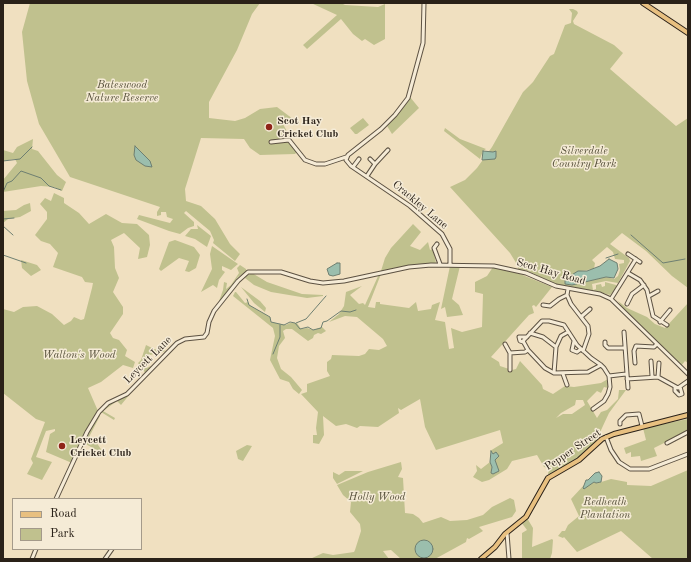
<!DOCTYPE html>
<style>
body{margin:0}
#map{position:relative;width:691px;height:562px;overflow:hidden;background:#f0e0c0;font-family:"Old Standard TT",serif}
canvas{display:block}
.frame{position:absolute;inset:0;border:4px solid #2a2118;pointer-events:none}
.legend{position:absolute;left:12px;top:498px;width:130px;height:52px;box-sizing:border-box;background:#f5ebd6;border:1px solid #a49a8a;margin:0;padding:5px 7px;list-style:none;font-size:12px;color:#2a2118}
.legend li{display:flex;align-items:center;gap:8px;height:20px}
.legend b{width:20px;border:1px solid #a49a8a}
</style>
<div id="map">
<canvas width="691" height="562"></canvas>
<div class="frame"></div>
<ul class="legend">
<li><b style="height:5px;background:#e8c080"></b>Road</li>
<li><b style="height:11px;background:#c0c18e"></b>Park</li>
</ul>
</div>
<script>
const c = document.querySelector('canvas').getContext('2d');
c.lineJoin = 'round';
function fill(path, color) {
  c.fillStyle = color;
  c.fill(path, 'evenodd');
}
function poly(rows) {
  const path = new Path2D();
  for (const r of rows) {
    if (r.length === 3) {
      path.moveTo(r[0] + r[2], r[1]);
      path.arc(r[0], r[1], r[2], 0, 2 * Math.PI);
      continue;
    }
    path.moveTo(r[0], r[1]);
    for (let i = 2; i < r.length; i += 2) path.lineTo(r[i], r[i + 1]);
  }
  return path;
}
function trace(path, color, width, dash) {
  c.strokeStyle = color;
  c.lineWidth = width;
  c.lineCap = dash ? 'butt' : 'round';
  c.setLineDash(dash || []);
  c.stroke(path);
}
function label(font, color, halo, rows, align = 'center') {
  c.font = font + ' "Old Standard TT",serif';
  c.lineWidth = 3;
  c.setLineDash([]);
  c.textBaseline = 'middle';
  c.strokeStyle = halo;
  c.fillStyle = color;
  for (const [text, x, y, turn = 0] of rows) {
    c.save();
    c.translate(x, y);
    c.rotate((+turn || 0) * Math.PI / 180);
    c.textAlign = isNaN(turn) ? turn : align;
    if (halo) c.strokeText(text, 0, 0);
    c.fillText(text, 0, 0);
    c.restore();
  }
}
fill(poly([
 [30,3,260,3,252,14,237,50,209,102,209,118,235,121,245,118,260,109,277,107,293,119,283,124,290,137,286,140,297,152,295,154,260,155,250,148,244,139,201,138,185,189,186,201,201,206,215,219,230,244,240,254,235,261,213,243,214,240,210,231,186,211,184,213,194,222,194,226,188,228,180,234,169,231,137,219,139,215,170,223,173,219,167,217,166,212,161,212,161,215,157,216,157,212,160,207,70,177,39,124,27,81,22,32],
 [311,3,341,3,345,5,378,7,385,4,385,39,374,45,365,39,362,41,353,34,341,19,307,49,303,45,337,15],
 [569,9,573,9,577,11,578,13,573,21,574,24,614,45,623,53,610,69,676,126,688,118,688,288,672,276,646,251,622,233,610,244,629,258,630,261,618,283,606,281,592,284,593,290,596,289,596,285,601,284,602,287,605,286,605,282,616,285,618,287,610,295,600,292,556,284,525,270,518,270,518,266,510,253,450,187,465,180,477,168,492,147,523,92,533,82,550,56,554,54,565,25,571,23,572,13],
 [607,247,613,252,615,259,624,260,624,263,619,264,620,270,618,276,614,279,606,277,572,285,565,280,580,271,594,269,595,263,592,260],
 [410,97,419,108,392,134,387,126],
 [363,118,369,125,357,134,355,134,350,128],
 [445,128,460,139,486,149,483,151,480,159,444,131],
 [33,139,32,149,38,151,57,175,66,182,62,191,54,187,41,186,3,192,3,180,17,163,15,159,3,161,3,150,13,153,17,147],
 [54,193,64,198,64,203,79,213,89,224,106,214,122,223,137,224,149,235,150,245,147,257,138,259,140,248,124,233,111,240,114,247,115,268,119,278,113,292,123,307,123,314,110,333,113,338,119,340,127,350,125,356,135,362,133,368,123,365,101,382,88,388,98,411,107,402,126,393,130,394,121,405,117,401,103,411,115,418,114,420,101,412,99,413,100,416,89,437,94,439,105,455,84,443,58,499,54,499,72,463,46,452,50,434,55,431,55,429,46,431,36,457,52,462,42,480,27,474,33,463,31,459,45,422,36,419,3,393,3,309,14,312,23,307,37,306,52,314,64,325,71,321,74,317,81,320,84,319,92,288,93,283,85,282,82,277,53,267,58,253,50,244,41,241,35,235,47,219,47,212,40,204,45,198,51,201],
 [30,203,31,211,20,217,8,219,3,223,3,211,16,210,24,205],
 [413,224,421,232,410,246,420,250,428,242,430,250,433,249,436,263,381,271,385,258,391,248],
 [197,225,211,236,207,247,195,239,185,236,191,229,198,229],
 [175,240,194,247,200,255,196,268,189,272,185,271,189,261,179,258,161,271,159,269,169,242],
 [212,246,238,264,231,270,222,266,222,270,225,272,219,280,217,288,213,285,201,292,212,269,210,254],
 [21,260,37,265,41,270,31,276,22,268],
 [240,265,246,269,247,272,238,277,218,304,223,290,224,282,227,283,226,289,231,285,239,273,237,268],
 [450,266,460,266,452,299,459,305,463,315,447,317,445,307,441,309],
 [493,267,520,274,552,287,536,307,534,305,532,306,534,313,529,315,491,357,499,362,500,366,512,370,516,369,520,361,542,385,543,389,553,394,565,386,574,387,601,383,608,379,608,388,604,387,601,393,597,391,587,401,597,418,601,412,607,410,618,399,619,390,626,390,609,413,595,443,578,458,549,475,548,474,549,468,544,467,537,455,512,461,507,469,489,480,482,482,473,477,477,471,476,465,481,469,490,462,492,467,491,472,493,474,494,454,490,451,503,443,500,430,436,450,425,427,420,399,401,410,398,408,399,413,378,427,360,426,357,428,346,424,336,426,323,416,324,435,319,444,313,443,313,435,317,435,316,428,318,412,301,394,307,392,307,384,330,376,327,371,327,362,331,359,332,355,359,356,365,354,369,349,379,350,387,346,383,339,357,317,345,316,329,322,339,314,344,306,346,292,362,286,350,295,359,304,363,303,365,305,379,274,381,274,368,307,375,308,376,302,380,302,380,304,409,308,416,302,418,311,431,309,432,305,440,302,435,320,445,322,449,349,454,348,451,328,462,332,482,327,483,294,475,292,475,282,487,276],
 [576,400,583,400,585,405,572,414,563,414,556,418,561,413,575,405],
 [252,273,267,282,302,294,323,295,323,296,307,298,271,292,254,285,245,278,246,276],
 [241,287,260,301,266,308,265,312,254,303],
 [235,292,236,292,245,303,248,302,249,305,270,317,271,322,286,325,290,323,297,323,301,329,307,328,313,330,322,327,326,331,321,334,318,333,314,335,313,338,308,341,292,329,286,329,283,331,285,338,279,346,277,358,281,369,291,377,302,390,299,394,293,389,289,382,280,379,270,360,275,336,273,328,233,296],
 [618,301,627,308,647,317,655,324,665,328,688,303,688,363,685,361,681,366,625,312],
 [146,345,154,349,167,351,150,355,146,368,151,366,152,367,146,374,138,363,141,360],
 [688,419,688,431,654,448,657,456,641,461,640,456,631,457,631,452,626,454,624,448,646,440,643,428],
 [247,445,252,446,243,461,238,459,236,451],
 [401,462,402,469,398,477,403,478,405,513,413,514,419,518,423,523,441,517,450,521,467,520,483,515,492,507,510,498,514,500,516,511,512,517,479,527,483,531,469,539,467,538,466,542,435,559,401,559,391,550,383,551,389,559,310,559,323,553,333,555,354,552,355,550,361,531,360,524,350,512,351,502,343,495,337,485,368,472],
 [688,470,688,559,653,559,621,531,577,552,564,537,563,538,558,536,562,531,565,531,568,525,579,516,571,499,584,485,583,488,594,482,598,483,611,479,627,482,627,485,651,486],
 [345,471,363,471,337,484,333,478,333,472,339,475],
 [527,518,533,528,532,547,552,539,553,540,552,553,550,559,522,559,522,533,527,530,521,522]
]), '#c0c18e');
const water = poly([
 [135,146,150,161,152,167,145,166,136,160,134,155,135,146],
 [483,151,493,152,496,151,496,157,495,159,482,160,483,151],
 [609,259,617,263,618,269,614,278,606,277,572,285,565,284,565,279,570,276,578,271,587,271,600,266,609,259],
 [337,263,340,263,340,274,333,276,329,275,327,269,337,263],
 [491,451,493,454,496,452,499,456,495,460,499,471,493,474,491,473,492,467,490,462,491,451],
 [599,472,602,476,601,482,596,483,594,482,584,489,583,488,586,480,588,480,595,473,599,472],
 [424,549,9]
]);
fill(water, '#9bbead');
trace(water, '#6e7f71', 1);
trace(poly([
 [3,161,20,159,32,147],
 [3,192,7,183,12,181,21,171,41,178,49,186,61,190],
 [3,219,14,218],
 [3,226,13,235],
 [631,235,663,263,685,259],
 [3,255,26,263],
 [606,258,618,254],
 [247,299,249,305,270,317,271,322,284,325,290,322,295,323,300,329,308,327,313,330,321,328,323,322,327,321,341,311,350,312,356,310],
 [296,323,306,319,326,296],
 [273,354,280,337,280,325]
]), '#6e7f71', 1);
const minor = poly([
 [424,3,423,43,408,98,395,115,381,129,348,155,346,160,351,166,410,206,442,234,450,249,450,264],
 [271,142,289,140,305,160,316,164,325,164,346,157],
 [370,159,375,164],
 [353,167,359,159],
 [367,176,375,164,388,150],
 [437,244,434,248,440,264],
 [628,254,640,262],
 [628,273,640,280,647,290,653,316,667,325],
 [568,289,567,295,571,304,588,326,589,334,583,351],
 [649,296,658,291],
 [611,299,636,259],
 [627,304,632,294,644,285],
 [543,305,550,306,559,299,567,295],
 [582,316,590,309],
 [660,322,670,310],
 [624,332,628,388],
 [530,333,543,337,556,347],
 [574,341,572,350,577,352,581,349],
 [523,342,520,341,519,337,527,337],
 [605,342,605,345,608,348,624,348],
 [505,344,510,353,510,370],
 [510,353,525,352,528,350],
 [651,361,652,376],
 [635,363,634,351,636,346,654,347,657,344],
 [554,373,556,347,561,336,568,332],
 [563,374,567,385],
 [609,376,626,374],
 [658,377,659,363],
 [627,379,658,377,678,388,688,381],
 [675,387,675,391,679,395,682,394,680,387],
 [593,409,604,401,608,394,610,387,609,376,604,368,601,365,591,358,577,345,564,325,549,321,542,321,523,341,528,350,545,368,554,373,588,372,601,365],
 [620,424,620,421,626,415,639,414,642,426],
 [606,437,611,450,619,462,630,469,649,469,688,454],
 [667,443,688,432],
 [56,499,87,432,99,412,108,403,127,394,132,389,177,343,185,339,204,337,207,333,209,322,214,311,238,281,248,272,281,272,310,281,323,283,344,281,409,267,431,265,494,266,526,273,556,286,600,294,611,299,688,374],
 [507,533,509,559],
 [32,559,36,549],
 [105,559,112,549]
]);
const major = poly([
 [643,3,688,33],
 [481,559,495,547,505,534,526,517,548,478,579,460,602,439,614,434,688,415]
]);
trace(minor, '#5c5142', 5);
trace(major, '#2a2118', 6);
trace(minor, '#f5ebd6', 3);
trace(major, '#e8c080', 4);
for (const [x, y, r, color] of [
 [269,127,4,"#8f2418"],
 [62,446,4,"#8f2418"]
]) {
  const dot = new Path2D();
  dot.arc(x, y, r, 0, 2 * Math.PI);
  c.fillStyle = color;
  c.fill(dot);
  trace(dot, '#f5ebd6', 1.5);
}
label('italic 11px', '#57513b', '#f5ebd6', [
 ["Bateswood",122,85],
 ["Nature Reserve",122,98],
 ["Silverdale",584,151],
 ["Country Park",584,164],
 ["Walton's Wood",79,355],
 ["Holly Wood",377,497],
 ["Redheath",605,502],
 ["Plantation",605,515]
]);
label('bold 11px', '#2a2118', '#f5ebd6', [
 ["Scot Hay",277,121],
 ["Cricket Club",277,134],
 ["Leycett",70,440],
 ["Cricket Club",70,453]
], 'left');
label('11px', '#2a2118', '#f5ebd6', [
 ["Crackley Lane",420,205,40],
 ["Scot Hay Road",551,272,16],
 ["Leycett Lane",148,360,-45],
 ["Pepper Street",573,450,-34]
]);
</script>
